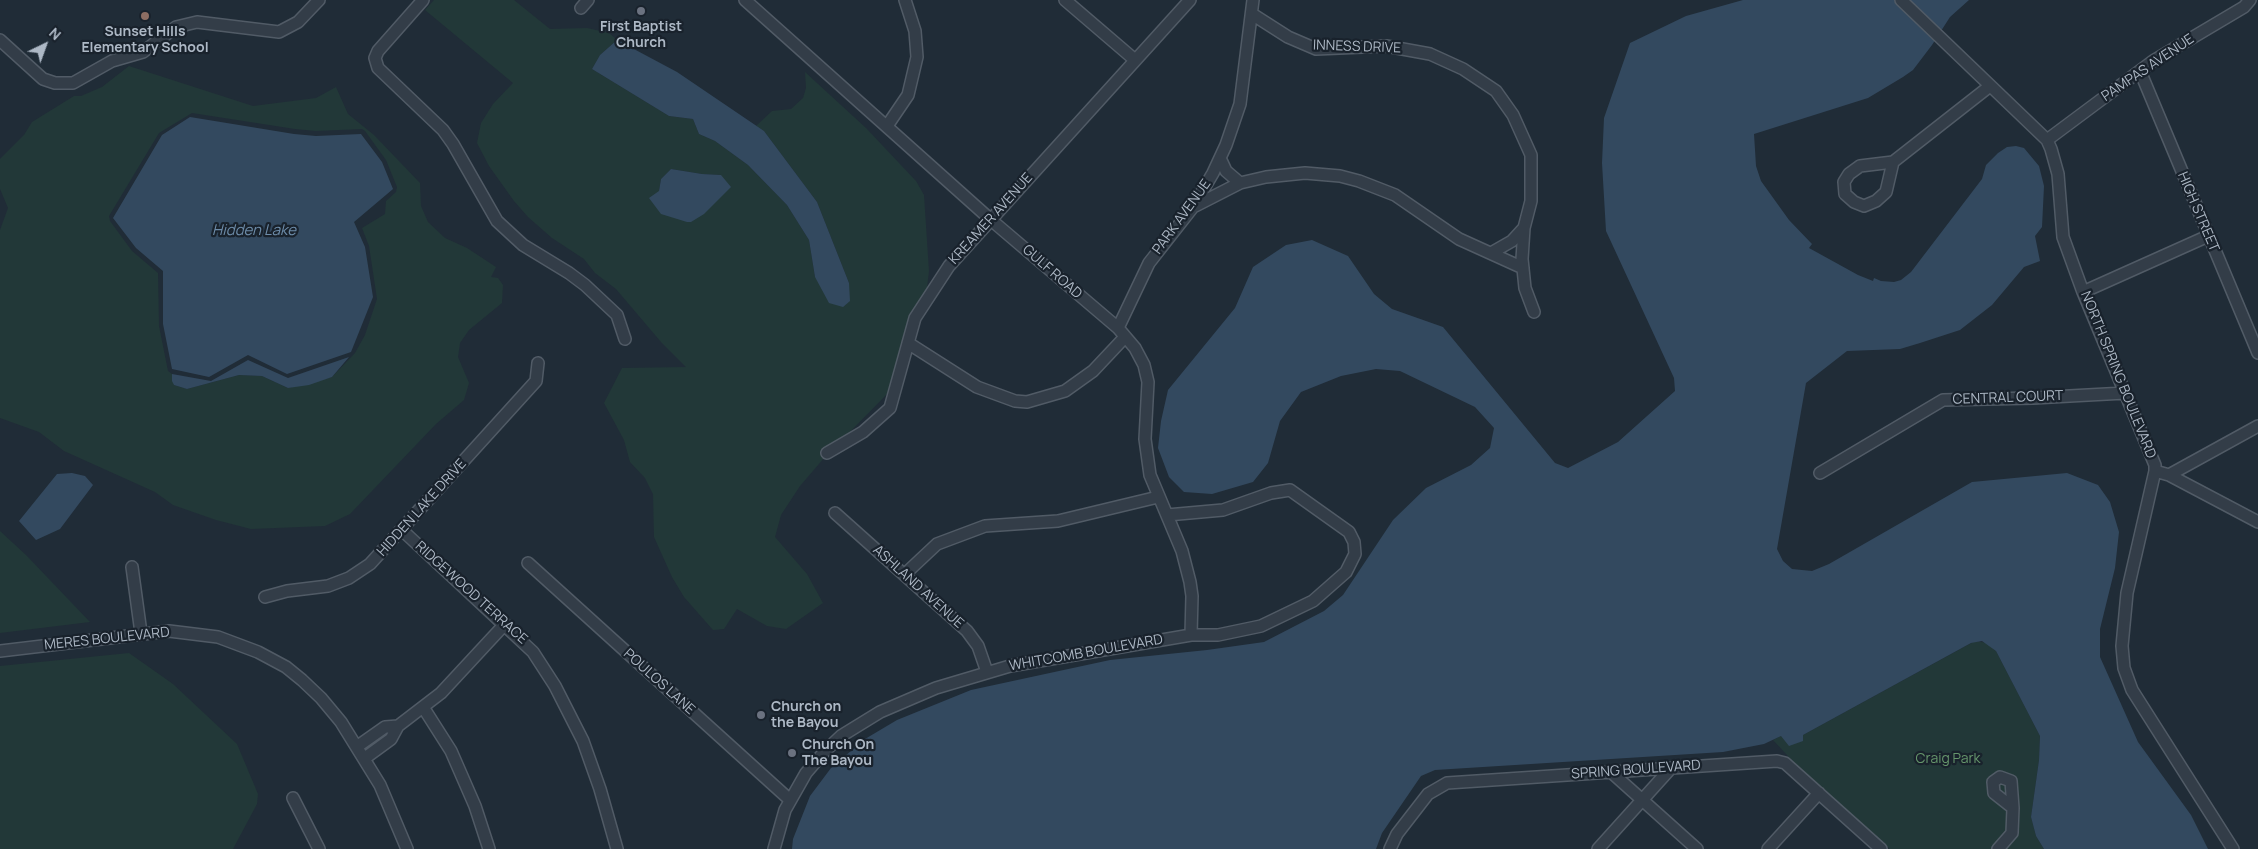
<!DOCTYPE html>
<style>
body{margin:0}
#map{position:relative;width:2258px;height:849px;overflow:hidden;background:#202c37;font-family:Manrope,sans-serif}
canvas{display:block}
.north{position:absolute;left:20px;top:20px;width:50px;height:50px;-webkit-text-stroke:4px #19222c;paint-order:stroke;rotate:42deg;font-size:14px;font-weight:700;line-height:20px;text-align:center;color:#adb8c5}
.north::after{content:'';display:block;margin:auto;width:18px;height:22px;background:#adb8c5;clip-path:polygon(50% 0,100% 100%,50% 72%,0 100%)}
</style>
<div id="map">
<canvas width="2258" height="849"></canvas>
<div class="north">N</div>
</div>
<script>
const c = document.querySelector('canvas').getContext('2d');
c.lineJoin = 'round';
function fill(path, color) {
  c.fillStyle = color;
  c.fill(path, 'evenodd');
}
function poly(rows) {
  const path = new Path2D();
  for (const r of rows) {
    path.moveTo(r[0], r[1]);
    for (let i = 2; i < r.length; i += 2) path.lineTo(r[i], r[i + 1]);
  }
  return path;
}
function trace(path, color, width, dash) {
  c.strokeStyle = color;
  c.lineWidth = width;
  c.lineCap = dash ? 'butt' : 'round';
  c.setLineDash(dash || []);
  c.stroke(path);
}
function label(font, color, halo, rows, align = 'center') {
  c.font = font + ' Manrope,sans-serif';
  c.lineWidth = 4.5;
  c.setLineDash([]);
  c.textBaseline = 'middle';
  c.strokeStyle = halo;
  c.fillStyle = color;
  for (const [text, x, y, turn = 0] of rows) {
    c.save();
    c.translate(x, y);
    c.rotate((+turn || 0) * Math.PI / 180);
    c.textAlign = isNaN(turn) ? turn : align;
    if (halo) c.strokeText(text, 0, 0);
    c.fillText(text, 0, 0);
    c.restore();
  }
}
fill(poly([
 [434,0,514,0,550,29,587,28,609,33,617,40,600,55,592,69,669,116,693,119,699,134,715,141,748,165,787,205,809,240,815,277,849,283,817,202,764,131,756,126,772,111,791,109,803,98,806,88,805,72,866,128,916,181,924,195,929,271,927,288,910,317,891,390,843,439,821,451,824,458,800,486,781,515,775,537,807,574,823,603,786,629,767,626,737,609,724,629,713,630,684,597,672,577,654,537,653,494,645,478,630,462,624,440,604,403,622,368,686,367,661,342,616,289,595,273,584,259,552,238,528,217,514,201,489,166,477,143,481,123,493,104,513,83,425,10],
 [671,169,702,174,721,175,691,222,661,213,659,191,661,179],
 [129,66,253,106,316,98,336,87,348,114,374,135,420,183,421,206,428,222,445,238,467,248,496,267,491,277,498,278,503,285,502,303,469,330,460,343,458,357,469,383,464,400,436,424,350,514,325,526,251,529,216,520,173,505,155,492,64,451,39,432,0,418,0,230,8,208,0,189,0,159,24,135,32,122,74,96,81,96,102,87],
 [192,113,295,129,316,131,362,129,365,131,386,160,397,187,396,192,386,201,385,214,362,228,369,246,377,299,365,335,355,353,332,377,288,388,262,376,239,375,187,389,174,385,172,374,168,371,159,326,158,273,132,251,110,221,109,216,159,133],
 [0,531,26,555,90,622,0,633],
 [1975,641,1987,643,1996,651,2040,736,2039,760,2031,817,2036,836,2044,849,1890,849,1801,770,1773,740,1781,736,1803,735],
 [129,653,173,684,237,744,258,794,257,804,233,849,0,849,0,666]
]), '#223838');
fill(poly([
 [1743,0,1969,0,1950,17,1932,45,1913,70,1903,77,1868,98,1754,134,1756,166,1761,181,1789,220,1812,244,1809,248,1858,275,1873,281,1874,278,1881,281,1894,282,1901,280,1911,272,1982,179,1986,165,1998,153,2007,147,2016,146,2024,148,2039,166,2044,186,2042,227,2035,236,2040,261,2024,267,1992,305,1960,330,1920,343,1900,349,1847,351,1806,383,1777,549,1783,561,1792,569,1812,571,1829,564,1972,482,2067,473,2098,485,2110,502,2119,532,2115,568,2100,629,2100,657,2138,742,2191,815,2208,849,2044,849,2036,836,2031,817,2039,760,2040,736,1996,651,1982,641,1971,643,1803,735,1803,741,1789,746,1781,736,1764,744,1723,752,1435,770,1421,776,1382,833,1376,849,792,849,793,839,810,796,831,768,865,739,897,720,971,690,1110,660,1207,650,1264,642,1324,611,1343,595,1393,520,1426,488,1471,465,1490,448,1494,428,1475,407,1400,371,1376,369,1341,376,1301,392,1280,421,1268,463,1253,482,1212,494,1184,492,1169,477,1158,448,1161,421,1168,390,1235,308,1253,267,1286,245,1312,240,1348,256,1374,294,1392,309,1443,327,1555,463,1568,468,1618,442,1675,391,1674,378,1606,231,1602,163,1604,118,1630,43,1686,16],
 [617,40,677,72,764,131,817,202,849,283,850,301,843,307,829,303,815,277,809,240,787,205,748,165,715,141,699,134,693,119,669,116,592,69,600,55],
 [190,117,294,134,316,136,361,134,382,162,393,189,354,222,365,247,373,297,351,352,287,374,248,355,209,377,172,369,163,324,163,271,136,248,113,218,162,135],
 [671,169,702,174,721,175,731,187,704,214,691,222,687,222,661,214,649,198,659,191,661,179],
 [349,357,332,377,309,385,288,388,262,376,239,375,187,389,174,385,172,381,172,374,211,381,248,360,288,378],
 [72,473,85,476,93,485,60,529,36,540,19,521,57,474]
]), '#33495f');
const minor = poly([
 [423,0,378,51,375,58,378,68,443,130,453,144,497,221,523,245,569,273,585,285,617,315,625,339],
 [745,0,990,219,1118,328,1135,348,1144,365,1148,382,1145,439,1150,475,1182,551,1190,582,1192,596,1191,635],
 [1065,0,1135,60],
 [1901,0,2047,140,2051,149,2058,174,2063,237,2083,292,2155,465,2155,471,2127,593,2122,646,2124,668,2132,690,2233,849],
 [581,8,588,0],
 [1252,14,1288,37,1316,49,1386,46,1430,54,1463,69,1496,91,1513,115,1531,155,1531,201,1524,228,1522,259,1525,288,1534,312],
 [0,40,43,79,55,83,73,83,112,61,143,52,176,27,197,22,279,32,298,22,319,0],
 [2140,71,2258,353],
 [887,126,908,95,917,57,915,31,905,0],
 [2047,140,2153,61,2244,7,2250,0],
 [1220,158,1226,171,1240,183],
 [1893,162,1886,192,1876,201,1864,206,1854,202,1845,194,1844,182,1849,174,1860,166,1893,162,1990,86],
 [1195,206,1240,183,1266,177,1305,173,1340,176,1359,181,1395,195,1459,239,1523,268],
 [1491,253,1512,241,1523,229],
 [2083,292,2208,236],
 [1118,328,1149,263,1193,207,1213,173,1226,145,1240,104,1253,0],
 [908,343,977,387,1015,401,1027,402,1065,391,1093,371,1125,337],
 [827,453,863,432,890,408,915,318,949,266,1190,0],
 [2155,471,2169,475,2258,522],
 [1820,473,1943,400,2033,398,2125,393],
 [2169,475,2258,426],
 [835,513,967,631,978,646,987,672],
 [403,531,533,652,555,686,583,741,600,789,617,849],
 [528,563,790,800],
 [132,567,141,633],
 [905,574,937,544,985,526,1058,521,1158,497],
 [265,597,287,591,328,586,349,578,370,564,536,381,538,363],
 [0,651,169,631,218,637,258,652,286,667,302,680,321,698,341,722,380,785,407,849],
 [423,707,451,751,475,806,489,849],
 [398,726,441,693,505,624],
 [358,746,385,727,398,726,391,739,365,758],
 [1611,772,1697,849],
 [293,798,319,849],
 [774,849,785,810,806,773,825,751,841,736,880,712,936,688,1010,666,1191,635,1218,635,1261,626,1313,601,1346,572,1355,554,1354,542,1349,532,1290,490,1271,493,1223,510,1167,515],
 [1390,849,1397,834,1428,794,1447,783,1777,761,1785,763,1881,849],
 [1598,849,1671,768],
 [1768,849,1819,793],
 [1998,849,2012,833,2013,808,2011,781,2000,777,1993,782,1994,793,2013,808]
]);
trace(minor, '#515b66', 14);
trace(minor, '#333d48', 11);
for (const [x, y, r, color] of [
 [641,11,5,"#6b7280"],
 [145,16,5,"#8d6e63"],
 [761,715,5,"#6b7280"],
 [792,753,5,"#6b7280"]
]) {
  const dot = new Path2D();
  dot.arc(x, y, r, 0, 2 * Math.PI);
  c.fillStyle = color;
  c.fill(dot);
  trace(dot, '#19222c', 2);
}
label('bold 14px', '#adb8c5', '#19222c', [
 ["First Baptist",641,27],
 ["Church",641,43],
 ["Sunset Hills",145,32],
 ["Elementary School",145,48],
 ["Church on",771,707,"left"],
 ["the Bayou",771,723,"left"],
 ["Church On",802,745,"left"],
 ["The Bayou",802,761,"left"]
]);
label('14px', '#adb8c5', '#19222c', [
 ["INNESS DRIVE",1357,47,2],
 ["PAMPAS AVENUE",2148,68,-34],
 ["HIGH STREET",2198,212,67],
 ["PARK AVENUE",1182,217,-54],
 ["KREAMER AVENUE",991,219,-48],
 ["GULF ROAD",1052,272,41],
 ["NORTH SPRING BOULEVARD",2118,375,68],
 ["CENTRAL COURT",2008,398,-2],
 ["HIDDEN LAKE DRIVE",422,508,-48],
 ["ASHLAND AVENUE",918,587,42],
 ["RIDGEWOOD TERRACE",471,593,42],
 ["MERES BOULEVARD",107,639,-6],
 ["WHITCOMB BOULEVARD",1086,653,-10],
 ["POULOS LANE",659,682,42],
 ["SPRING BOULEVARD",1636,770,-4]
]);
label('14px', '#65956b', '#19222c', [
 ["Craig Park",1948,759]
]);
label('italic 15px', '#6d8ca9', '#19222c', [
 ["Hidden Lake",254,231]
]);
</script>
